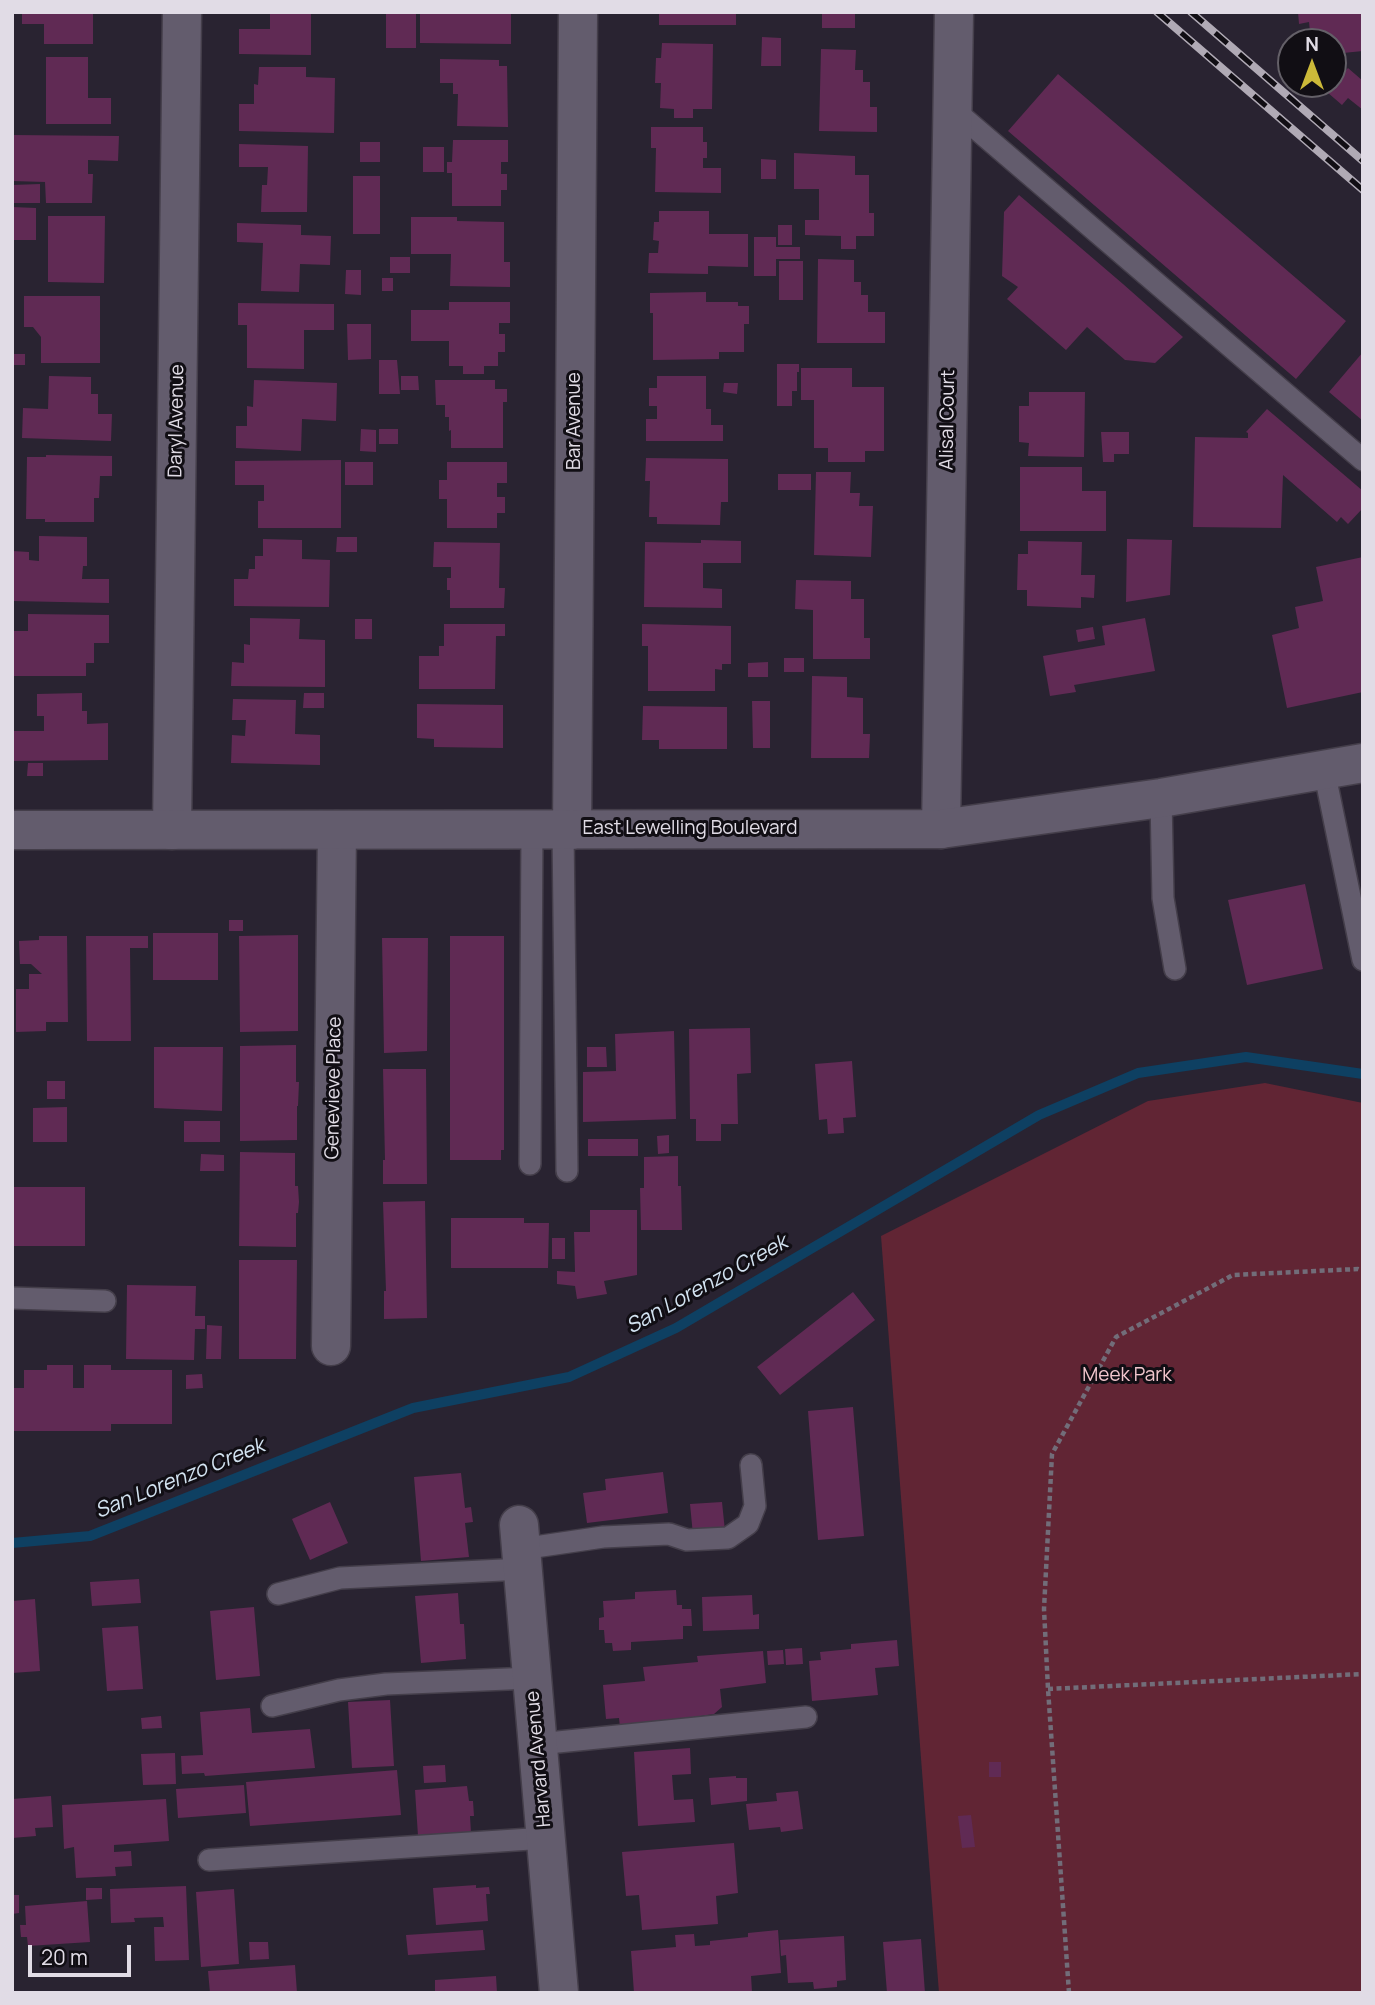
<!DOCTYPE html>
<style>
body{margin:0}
#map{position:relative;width:1375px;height:2005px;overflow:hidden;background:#292331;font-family:Manrope,sans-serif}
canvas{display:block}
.frame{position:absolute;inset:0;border:14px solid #e1dce6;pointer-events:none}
.north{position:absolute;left:1277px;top:28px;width:70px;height:70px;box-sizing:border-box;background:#110e14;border:2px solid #646068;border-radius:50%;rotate:0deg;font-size:19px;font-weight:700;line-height:28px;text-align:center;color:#e1dce6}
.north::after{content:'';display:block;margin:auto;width:24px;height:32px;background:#ccb939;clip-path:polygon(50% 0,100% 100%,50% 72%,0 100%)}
.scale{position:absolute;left:28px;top:1945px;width:103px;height:32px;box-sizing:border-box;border:4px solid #e1dce6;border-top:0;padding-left:9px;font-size:21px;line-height:24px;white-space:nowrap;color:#e1dce6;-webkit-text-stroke:5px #110e14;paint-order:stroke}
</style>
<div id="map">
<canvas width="1375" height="2005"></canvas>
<div class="frame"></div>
<div class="north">N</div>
<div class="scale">20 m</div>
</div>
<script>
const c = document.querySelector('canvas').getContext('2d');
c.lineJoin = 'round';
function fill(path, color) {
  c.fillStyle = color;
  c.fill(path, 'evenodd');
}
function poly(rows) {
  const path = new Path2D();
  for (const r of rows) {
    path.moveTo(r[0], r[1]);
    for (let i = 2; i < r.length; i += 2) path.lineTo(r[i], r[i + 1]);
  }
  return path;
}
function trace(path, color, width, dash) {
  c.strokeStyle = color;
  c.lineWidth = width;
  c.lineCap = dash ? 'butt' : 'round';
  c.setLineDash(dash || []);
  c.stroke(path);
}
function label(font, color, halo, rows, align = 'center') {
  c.font = font + ' Manrope,sans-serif';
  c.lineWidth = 6;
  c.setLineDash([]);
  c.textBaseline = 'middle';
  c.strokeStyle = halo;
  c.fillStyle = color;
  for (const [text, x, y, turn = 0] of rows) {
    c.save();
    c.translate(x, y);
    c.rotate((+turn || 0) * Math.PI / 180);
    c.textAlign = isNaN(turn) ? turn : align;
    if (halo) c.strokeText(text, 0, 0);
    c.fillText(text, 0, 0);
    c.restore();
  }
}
fill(poly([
 [1265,1083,1363,1103,1363,1993,939,1993,881,1236,1148,1101]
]), '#612534');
trace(poly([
 [12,1543,90,1536,413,1408,569,1377,676,1328,1039,1115,1138,1073,1246,1057,1363,1074]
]), '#0e4062', 10);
fill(poly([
 [22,12,93,12,93,44,44,44,44,24,22,24],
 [270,12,311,12,311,55,239,54,239,29,270,29],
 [386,12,416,12,416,48,386,48],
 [420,12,511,12,511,44,420,43],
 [659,12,736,12,736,25,659,25],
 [822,12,855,12,855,28,822,28],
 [1298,12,1363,12,1363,51,1333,54,1333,42,1311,42,1309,22,1299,24],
 [762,37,781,38,781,66,761,66],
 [662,43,713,44,712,109,693,109,693,118,674,118,674,109,660,108,661,83,655,83,656,58,661,58],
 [821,49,856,50,855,70,863,70,863,82,870,82,870,107,877,107,877,132,819,131],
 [46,57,88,57,88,98,111,98,111,124,46,124],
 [440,59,499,60,499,66,507,66,508,127,457,126,458,94,453,94,453,83,440,83],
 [259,67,306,67,306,77,335,78,334,133,239,131,239,104,254,104,254,84,258,85],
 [1348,68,1363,81,1363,110,1348,98,1342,105,1327,92],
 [1058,74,1346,321,1296,379,1008,131],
 [651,127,703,127,703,142,707,142,707,158,703,158,703,168,721,168,721,193,655,192,656,148,651,148],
 [12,135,119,136,118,161,88,160,88,174,93,174,92,203,46,203,45,182,12,181],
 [453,140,508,140,508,162,501,162,501,174,507,174,507,190,501,190,501,206,452,206,452,173,447,173,447,162,452,162],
 [360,142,380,142,380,162,360,162],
 [239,144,308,146,307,212,261,212,262,185,267,185,268,167,239,167],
 [423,147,444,147,444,172,423,172],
 [794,153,855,156,855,175,869,175,869,213,874,213,874,236,856,236,856,249,841,249,841,236,805,235,805,220,819,220,819,189,794,189],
 [761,159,776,160,776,179,761,179],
 [353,176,380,176,380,234,353,234],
 [40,184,40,203,12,203,12,185],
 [1019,195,1123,284,1183,337,1155,363,1125,360,1087,327,1066,350,1007,299,1018,287,1002,276,1004,212],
 [12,207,36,208,36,240,12,240],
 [659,211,709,211,709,234,748,234,748,267,708,266,708,274,648,273,649,253,658,253,659,241,653,240,654,222,659,222],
 [48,216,105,216,104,283,48,282],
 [411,217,457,217,457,221,504,222,504,262,510,262,510,287,450,286,451,254,411,254],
 [237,223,301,225,301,235,331,236,330,265,300,264,299,292,261,291,263,243,237,242],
 [778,225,792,225,792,245,778,245],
 [754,237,776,237,776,247,800,247,800,259,776,259,776,276,754,276],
 [390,257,410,257,410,273,390,273],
 [818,259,854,260,854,282,861,282,861,295,868,295,868,312,885,312,885,343,817,343],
 [779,261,803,261,803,300,779,300],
 [346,270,361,270,361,295,345,294],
 [382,278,393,278,393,291,382,291],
 [706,292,706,302,738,302,738,306,749,306,749,324,744,324,744,352,719,352,719,359,653,360,653,313,650,313,650,293],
 [24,296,100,296,100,363,41,363,41,337,33,327,24,327],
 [449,302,510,302,510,323,499,323,499,334,505,334,505,352,498,352,498,366,484,366,484,374,463,374,463,366,449,366,449,341,411,341,411,310,449,310],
 [238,303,334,304,334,330,304,330,304,369,247,368,247,325,238,325],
 [347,324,371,324,371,359,348,360],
 [1363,352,1363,421,1329,392],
 [12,354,25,354,25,365,12,365],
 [379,360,397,360,400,394,379,394],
 [777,364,799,364,799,372,797,372,797,391,792,391,792,406,777,406],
 [801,368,852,368,852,387,884,387,884,451,865,451,865,462,828,462,828,448,814,448,814,400,801,400],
 [49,376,91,377,91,394,98,394,98,414,112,414,111,441,22,438,23,408,48,409],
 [401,376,418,376,419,390,401,390],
 [657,376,706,376,706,409,711,409,711,425,723,425,723,441,646,441,646,419,657,419,657,406,649,406,649,388,657,388],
 [254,380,337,383,336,421,302,419,301,451,236,448,236,426,247,426,247,406,253,407],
 [435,380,495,380,495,389,507,389,507,402,503,402,503,448,451,448,451,430,449,431,449,417,445,417,445,405,436,405],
 [724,383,738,383,737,394,723,392],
 [1029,392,1085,392,1084,457,1028,456,1029,443,1019,442,1019,406,1029,406],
 [1267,409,1363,491,1363,508,1348,524,1341,517,1337,522,1283,475,1281,528,1193,527,1195,437,1248,438,1248,433,1246,432],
 [361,429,376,430,376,452,360,451],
 [379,429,398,429,398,444,379,444],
 [1101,432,1129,432,1129,454,1114,454,1114,462,1103,462],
 [46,455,112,456,112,476,100,476,99,498,94,498,94,522,45,522,45,519,26,519,27,457,46,457],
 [646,458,728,459,728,502,721,502,720,525,657,524,657,517,649,517,650,481,645,481],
 [341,460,341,528,258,528,258,501,264,501,264,485,235,485,235,461],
 [345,462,373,462,373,485,345,485],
 [447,462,507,462,507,483,497,483,497,497,505,497,505,513,497,513,497,528,447,528,447,499,439,499,439,480,447,480],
 [1020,467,1082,467,1082,491,1106,491,1106,531,1020,531],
 [816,472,851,472,850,493,860,493,859,506,873,506,871,557,814,555],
 [778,474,811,474,811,490,778,490],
 [39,536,87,537,87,566,83,566,82,579,109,579,109,603,12,601,12,551,29,552,29,560,39,561],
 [337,537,357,537,357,552,336,552],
 [263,539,302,540,302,559,330,560,329,607,234,606,234,579,248,579,249,569,255,569,255,556,263,556],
 [1127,539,1172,540,1170,595,1126,602],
 [701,540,741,541,741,563,703,563,703,588,722,589,722,608,644,607,645,542,701,543],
 [1028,541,1082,542,1081,575,1095,575,1094,598,1081,597,1081,608,1027,606,1027,590,1017,590,1018,554,1028,554],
 [434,542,500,543,499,588,505,588,504,608,450,608,450,590,447,590,447,578,451,578,451,567,433,567],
 [1363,557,1363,692,1287,708,1272,635,1299,628,1295,607,1323,601,1316,567],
 [796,580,851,581,851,599,864,599,864,638,870,638,870,659,813,659,813,610,795,609],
 [28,614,109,615,109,643,94,643,94,663,86,663,86,676,12,676,12,631,28,631],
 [250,618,300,619,299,639,325,640,325,687,231,686,232,662,244,663,244,644,250,645],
 [1145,618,1155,671,1074,685,1076,692,1050,696,1043,656,1105,645,1102,626],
 [355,619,372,619,372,639,355,639],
 [444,624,505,624,505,636,496,636,495,689,419,689,419,656,439,656,439,646,444,646],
 [642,624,731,626,731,664,722,664,722,670,715,669,715,691,648,691,648,646,642,646],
 [1093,627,1095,639,1078,642,1076,630],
 [784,658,804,658,804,672,784,672],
 [768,662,768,677,748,677,748,663],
 [812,676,847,677,847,697,863,698,863,734,870,734,869,758,811,758],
 [82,693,82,711,87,711,87,724,108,723,108,760,12,761,12,731,44,731,44,716,37,716,37,694],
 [304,693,324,693,324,708,303,708],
 [233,699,296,700,295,734,320,735,320,765,231,763,232,735,245,736,246,720,232,720],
 [752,701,770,701,770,748,753,748],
 [417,704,503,705,503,748,434,747,434,739,417,738],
 [643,706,727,707,727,749,659,749,659,740,642,740],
 [28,763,43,763,43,776,27,776],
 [1305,884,1323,969,1247,985,1228,900],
 [229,920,243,920,243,931,229,931],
 [153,933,218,933,218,980,153,980],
 [298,935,298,1031,240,1032,239,936],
 [39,936,67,936,68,1022,46,1022,46,1031,16,1032,16,989,29,989,29,974,42,974,31,964,20,964,19,941,39,940],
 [86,936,148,936,148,948,130,948,131,1041,87,1041],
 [450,936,504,936,504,1150,501,1150,501,1160,450,1160],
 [382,938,428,938,427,1051,384,1053],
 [750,1028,751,1073,737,1074,738,1124,721,1124,721,1141,696,1141,696,1119,690,1119,689,1029],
 [674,1031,676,1119,583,1122,583,1072,616,1071,615,1034],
 [296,1045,296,1082,299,1082,298,1106,297,1106,297,1140,240,1141,240,1046],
 [154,1047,223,1047,222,1111,154,1108],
 [587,1047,606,1047,607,1067,587,1067],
 [852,1061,856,1117,843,1118,844,1133,828,1134,827,1119,819,1120,815,1064],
 [383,1069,426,1069,427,1184,383,1184,383,1160,385,1160],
 [47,1081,65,1081,65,1099,47,1099],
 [67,1107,67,1142,33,1142,33,1108],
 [184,1121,220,1121,220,1142,184,1142],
 [669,1135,669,1153,658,1154,657,1136],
 [588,1139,638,1139,638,1156,588,1156],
 [240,1152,295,1153,295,1186,298,1186,299,1202,298,1213,296,1213,296,1247,239,1246],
 [201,1154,224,1155,224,1171,200,1171],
 [678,1156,678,1186,681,1186,682,1230,641,1230,640,1188,644,1188,644,1157],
 [12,1187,85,1187,85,1246,12,1246],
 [425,1201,427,1318,384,1319,384,1291,386,1291,383,1202],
 [590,1210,637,1210,637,1275,604,1281,607,1294,577,1299,575,1286,557,1284,557,1271,575,1272,574,1232,590,1232],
 [451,1218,524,1218,524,1223,549,1223,548,1268,451,1268],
 [552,1238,565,1238,565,1259,552,1259],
 [239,1260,297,1260,296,1359,239,1359],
 [127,1285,196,1286,195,1316,205,1316,205,1329,195,1329,194,1360,126,1359],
 [853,1292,875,1320,780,1395,757,1367],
 [207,1325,222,1326,221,1359,206,1359],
 [47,1365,73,1365,73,1388,84,1388,84,1365,111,1365,111,1370,172,1370,172,1424,111,1424,111,1431,12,1431,12,1388,24,1388,24,1370,47,1370],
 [202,1374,203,1388,186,1389,186,1375],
 [853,1407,864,1536,818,1540,808,1411],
 [663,1472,668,1513,587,1523,583,1493,606,1490,605,1479],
 [461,1473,465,1508,471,1507,473,1522,465,1523,469,1557,421,1561,414,1477],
 [330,1502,348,1543,310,1560,292,1519],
 [722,1502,725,1531,693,1535,690,1504],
 [139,1579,141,1603,92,1606,90,1582],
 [676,1590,677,1605,682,1605,682,1609,691,1609,692,1626,683,1626,683,1639,631,1642,631,1650,613,1651,612,1643,605,1643,604,1630,599,1630,599,1618,604,1617,603,1601,635,1599,635,1592],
 [458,1593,460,1624,464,1624,466,1659,421,1663,415,1596],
 [752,1595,753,1615,759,1614,759,1629,703,1631,702,1597],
 [35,1599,40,1671,12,1673,12,1601],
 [254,1607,260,1676,216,1680,210,1611],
 [138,1626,143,1689,107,1691,102,1628],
 [897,1640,899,1666,875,1668,878,1695,812,1701,809,1661,821,1660,820,1652,851,1649,851,1644],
 [802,1648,803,1664,786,1665,785,1649],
 [783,1650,784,1664,768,1665,767,1651],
 [763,1651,766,1683,720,1689,722,1707,714,1714,620,1728,619,1718,606,1719,603,1685,645,1681,643,1667,698,1662,697,1656],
 [390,1700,394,1766,352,1768,348,1702],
 [250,1708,252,1733,310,1729,315,1768,205,1776,204,1773,182,1774,181,1756,203,1755,200,1712],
 [161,1716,162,1728,142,1729,141,1718],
 [690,1748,691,1774,672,1775,674,1800,693,1799,695,1822,638,1826,634,1752],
 [175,1753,176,1784,143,1785,141,1754],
 [989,1762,1001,1762,1001,1777,989,1777],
 [445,1765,446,1782,424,1783,423,1766],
 [397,1770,401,1815,250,1826,246,1782],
 [736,1776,736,1778,747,1778,747,1801,711,1805,709,1778],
 [244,1785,246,1813,178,1818,176,1789],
 [467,1786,469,1801,473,1801,474,1816,470,1816,471,1833,418,1836,415,1790],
 [798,1791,803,1829,781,1832,780,1827,749,1830,746,1804,777,1801,776,1793],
 [51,1796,53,1827,35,1828,36,1836,12,1838,12,1799],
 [166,1799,169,1841,114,1845,114,1852,131,1851,132,1866,115,1867,116,1876,76,1878,74,1847,64,1849,62,1805],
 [971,1815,975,1847,962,1848,958,1816],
 [734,1843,738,1893,716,1896,718,1924,642,1930,639,1895,626,1896,622,1852],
 [476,1885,476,1888,489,1887,490,1894,486,1894,488,1921,436,1925,433,1888],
 [186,1886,189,1960,155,1961,154,1927,164,1927,163,1917,134,1918,135,1922,111,1923,110,1889],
 [86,1888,102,1888,102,1899,86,1900],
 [234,1889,239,1964,201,1967,196,1892],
 [12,1895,19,1895,19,1913,12,1914],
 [87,1901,90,1942,28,1946,27,1937,21,1937,20,1925,26,1925,25,1906],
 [483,1930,485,1950,408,1955,406,1935],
 [778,1930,781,1973,751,1976,752,1992,634,1993,631,1951,676,1947,675,1935,694,1934,695,1946,710,1945,710,1941,748,1937,748,1933],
 [844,1936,846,1980,837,1981,837,1987,814,1989,813,1982,788,1983,786,1955,781,1956,780,1940],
 [921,1939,925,1993,887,1993,883,1942],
 [249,1942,268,1942,269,1959,250,1960],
 [295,1965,297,1993,210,1993,208,1971],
 [496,1976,497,1993,435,1993,435,1980]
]), '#602a54');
const lane = poly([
 [953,109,1363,460],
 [1324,770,1363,960],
 [1161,798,1163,898,1175,969],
 [563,830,567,1171],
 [530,1164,532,830],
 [12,1298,105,1301],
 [521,1549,603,1537,669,1534,687,1540,728,1538,748,1524,755,1506,751,1465],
 [278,1594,340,1578,523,1569],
 [272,1706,339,1690,386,1684,532,1678],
 [538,1744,806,1717],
 [209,1860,546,1838]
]);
const street = poly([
 [941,829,954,12],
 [172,830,182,12],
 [572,830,578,12],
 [331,1346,337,830],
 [519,1525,559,1993]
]);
const secondary = poly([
 [12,830,941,829,1161,798,1363,763]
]);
trace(lane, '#443e4a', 24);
trace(street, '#443e4a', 41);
trace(secondary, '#443e4a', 41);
trace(poly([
 [1048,1689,1363,1674],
 [1069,1993,1048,1689,1044,1609,1052,1454,1116,1337,1233,1275,1358,1269,1363,1271]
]), '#726d79', 4.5, [5, 3.5]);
trace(lane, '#635c6d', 21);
trace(street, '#635c6d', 38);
trace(secondary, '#635c6d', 38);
const rail = poly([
 [1157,12,1363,190],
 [1191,12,1363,161]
]);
trace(rail, '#b0aab5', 8);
trace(rail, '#110e14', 5, [16]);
label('19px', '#e1dce6', '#110e14', [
 ["Alisal Court",948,420,-89],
 ["Daryl Avenue",177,421,-89],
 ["Bar Avenue",575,421,-90],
 ["East Lewelling Boulevard",690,829],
 ["Genevieve Place",334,1088,-89],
 ["Harvard Avenue",539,1759,-95]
]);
label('19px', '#f2c6cd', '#110e14', [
 ["Meek Park",1127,1376]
]);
label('italic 21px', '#d3e3f1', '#110e14', [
 ["San Lorenzo Creek",707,1285,-29],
 ["San Lorenzo Creek",180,1479,-22]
]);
</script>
